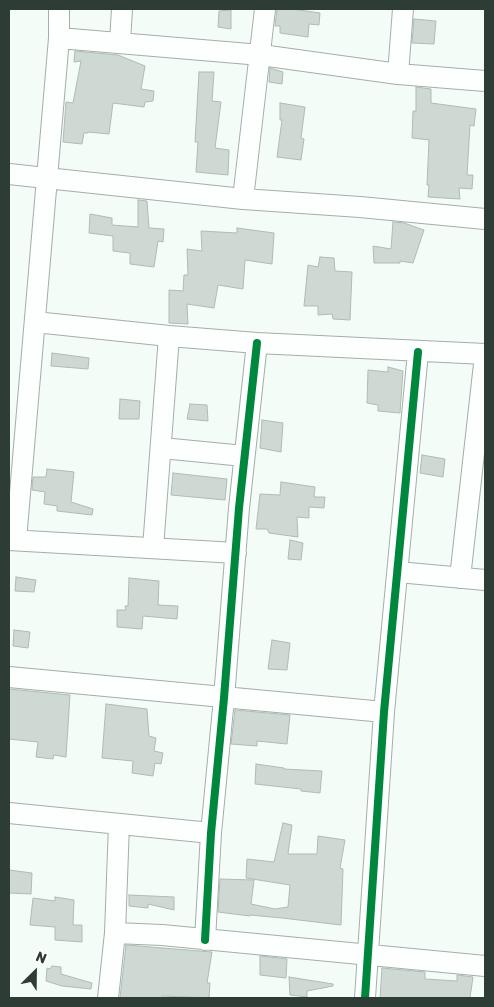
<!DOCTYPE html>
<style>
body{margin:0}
#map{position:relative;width:494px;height:1007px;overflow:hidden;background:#f4fcf7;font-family:Rubik,sans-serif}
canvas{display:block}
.frame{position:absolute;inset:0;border:10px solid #2d3c34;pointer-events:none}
.north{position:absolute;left:10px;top:947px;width:50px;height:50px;-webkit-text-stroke:4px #fff;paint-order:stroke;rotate:23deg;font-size:14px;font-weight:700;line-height:20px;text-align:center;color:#2d3c34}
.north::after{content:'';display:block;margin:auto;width:18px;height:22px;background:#2d3c34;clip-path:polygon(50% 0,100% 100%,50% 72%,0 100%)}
</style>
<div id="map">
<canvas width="494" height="1007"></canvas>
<div class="frame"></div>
<div class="north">N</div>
</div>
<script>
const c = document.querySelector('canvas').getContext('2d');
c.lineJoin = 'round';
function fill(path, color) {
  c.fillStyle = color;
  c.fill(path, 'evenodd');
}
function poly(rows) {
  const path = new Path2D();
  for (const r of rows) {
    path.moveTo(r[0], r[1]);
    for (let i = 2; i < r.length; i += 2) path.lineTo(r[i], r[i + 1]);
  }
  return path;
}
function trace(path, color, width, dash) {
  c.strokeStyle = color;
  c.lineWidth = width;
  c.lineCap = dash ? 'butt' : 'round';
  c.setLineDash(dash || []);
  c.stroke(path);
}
const building = poly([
 [277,9,292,9,320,13,319,25,309,24,308,37,280,33,280,26,275,26,277,9],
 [231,10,231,29,218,27,219,11,231,10],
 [414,19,436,21,434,44,412,43,414,19],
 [75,51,118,55,145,66,141,89,154,91,153,101,145,102,144,107,113,103,109,134,88,132,88,133,84,133,82,144,63,142,66,102,73,103,81,61,74,62,75,51],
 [270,68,283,72,282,84,269,82,270,68],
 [199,72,214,72,212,101,221,102,215,148,229,150,228,175,196,172,198,142,195,142,199,72],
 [416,87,431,89,431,103,476,109,474,126,470,125,467,175,473,175,472,189,459,188,460,199,428,197,429,185,427,185,429,140,412,138,413,111,416,111,416,87],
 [280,103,305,107,301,138,304,139,301,160,277,157,282,120,280,120,280,103],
 [138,200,147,201,149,228,164,229,163,242,158,241,154,267,130,264,130,253,113,251,113,236,89,233,90,214,112,218,112,225,138,227,138,200],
 [393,222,404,223,424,230,413,263,400,261,400,263,374,263,373,246,391,249,393,222],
 [237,228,274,233,272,264,245,260,243,289,218,285,214,308,187,304,188,324,169,323,169,290,183,291,184,275,188,275,187,249,202,251,201,231,237,233,237,228],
 [320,257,334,258,335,271,352,272,350,320,333,319,332,314,318,315,318,306,304,306,308,265,318,267,320,257],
 [52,353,89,358,88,369,51,366,52,353],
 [388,367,403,371,400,413,378,411,378,405,367,403,368,370,388,372,388,367],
 [120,399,140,401,139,419,119,419,120,399],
 [190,404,207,405,208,421,187,419,190,404],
 [262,420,283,423,281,452,260,448,262,420],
 [422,455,445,459,443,477,420,473,422,455],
 [47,469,74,472,71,502,93,509,92,515,57,511,57,506,44,504,45,492,32,490,33,477,46,477,47,469],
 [173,473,227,479,225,500,171,495,173,473],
 [281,482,315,487,314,497,325,497,324,508,309,507,309,518,297,517,298,537,269,533,267,529,256,529,260,494,280,495,281,482],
 [290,540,303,543,301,560,288,559,290,540],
 [16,577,36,580,34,592,15,591,16,577],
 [129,578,159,581,158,605,178,606,177,619,143,616,142,629,117,627,117,610,126,610,125,606,128,606,129,578],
 [14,630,30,632,28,648,13,646,14,630],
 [272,640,290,643,287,670,268,669,272,640],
 [9,689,70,695,66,757,54,755,53,759,36,757,38,742,9,739,9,689],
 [106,704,147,709,149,736,156,738,154,751,163,753,161,764,155,763,153,776,132,773,133,761,102,758,106,704],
 [235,710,290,715,287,744,257,741,257,746,231,744,235,710],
 [256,764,284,768,284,769,322,771,320,793,301,791,301,789,255,784,256,764],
 [283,823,292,825,288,854,317,854,318,836,345,840,340,868,343,869,341,925,282,918,250,915,250,916,218,912,220,879,254,880,251,904,275,909,288,907,290,885,246,878,247,859,274,862,283,823],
 [9,870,32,873,31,894,9,893,9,870],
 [129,895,174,897,174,910,148,904,148,908,129,906,129,895],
 [55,897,74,900,73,925,82,925,82,942,55,940,55,927,30,925,33,898,55,901,55,897],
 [126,945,212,952,207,983,210,983,209,998,162,996,162,998,120,998,126,945],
 [260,956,287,959,286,978,260,975,260,956],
 [52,966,61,967,61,974,92,983,91,989,62,986,46,981,47,968,50,969,52,966],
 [382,968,425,972,425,979,457,981,457,975,473,977,470,998,380,998,382,968],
 [289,977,333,984,333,986,307,991,307,997,290,995,289,977]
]);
fill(building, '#ced9d3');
trace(building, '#b0bbb5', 1);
const minor = poly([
 [59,38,261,55,398,74,485,81],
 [120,42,122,9],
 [398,74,403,9],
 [9,174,243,199,360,207,485,219],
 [243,199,265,9],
 [35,322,169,336,257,343,485,354],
 [162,448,244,456],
 [9,540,236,553],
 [16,540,59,38,59,9],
 [153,548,169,336],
 [398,572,485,580],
 [460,578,485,355],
 [9,677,384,712],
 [9,813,211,833],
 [115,933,162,935,485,966],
 [205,940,211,833,224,698,239,508,257,343],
 [108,998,115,933,119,824],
 [365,998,384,712,418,352]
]);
trace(minor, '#a4aea8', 22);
trace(minor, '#fdfffe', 20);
trace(poly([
 [205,940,211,833,224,698,239,508,257,343],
 [365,998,384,712,418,352]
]), '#00873e', 8);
</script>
